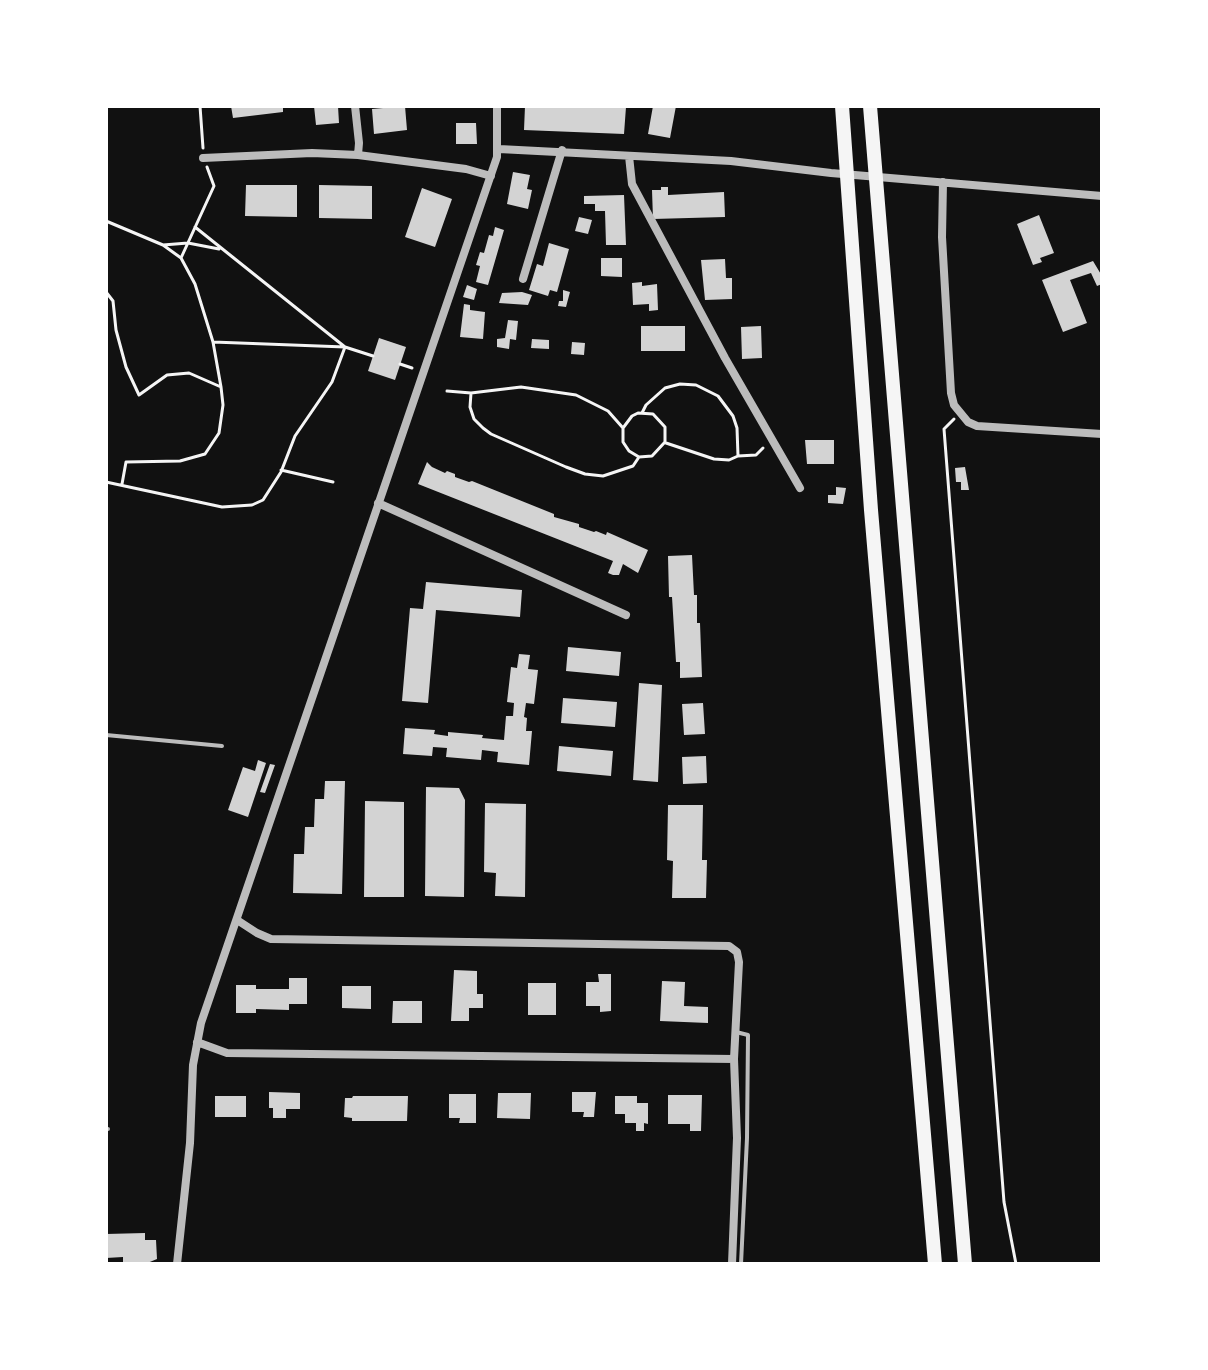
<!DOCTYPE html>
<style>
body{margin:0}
#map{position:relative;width:1208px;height:1370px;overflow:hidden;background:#111;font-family:"Public Sans",sans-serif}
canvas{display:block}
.frame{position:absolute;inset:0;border:108px solid #fff;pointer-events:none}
</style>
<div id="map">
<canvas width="1208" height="1370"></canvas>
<div class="frame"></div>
</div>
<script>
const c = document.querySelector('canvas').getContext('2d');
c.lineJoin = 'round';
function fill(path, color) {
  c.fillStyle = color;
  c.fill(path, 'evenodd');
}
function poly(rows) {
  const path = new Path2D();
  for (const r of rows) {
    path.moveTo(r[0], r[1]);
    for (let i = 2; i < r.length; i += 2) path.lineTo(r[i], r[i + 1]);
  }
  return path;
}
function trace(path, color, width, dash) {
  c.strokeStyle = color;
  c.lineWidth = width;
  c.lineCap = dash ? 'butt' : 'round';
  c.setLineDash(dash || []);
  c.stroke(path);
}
fill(poly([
 [231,106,283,106,283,112,233,118],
 [314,106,338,106,339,123,316,125],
 [405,106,407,130,374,134,372,109],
 [525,106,626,107,624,134,524,130],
 [653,106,676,106,670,138,648,134],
 [456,123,476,123,477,144,456,144],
 [513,172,530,175,527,189,532,190,528,209,507,204],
 [246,185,297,185,297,217,245,216],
 [319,185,372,186,372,219,319,218],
 [661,187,668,187,668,195,724,192,725,217,653,219,652,190,661,190],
 [422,188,452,199,435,247,405,237],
 [624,195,626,245,606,245,605,211,595,211,595,204,584,204,584,196],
 [1039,215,1054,253,1040,258,1042,262,1033,265,1017,224],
 [579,217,592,220,588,234,575,231],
 [495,227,504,230,488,285,476,282,480,266,476,265,480,252,484,253,489,235,493,236],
 [549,243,569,249,557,292,550,290,548,296,529,290,537,264,543,266],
 [601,258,622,258,622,277,601,276],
 [725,259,726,278,732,278,732,299,705,300,701,260],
 [1093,261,1102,276,1102,284,1097,286,1091,273,1070,280,1087,323,1063,332,1042,280],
 [642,282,642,286,657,284,658,310,649,311,649,304,633,305,632,283],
 [467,285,477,289,474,300,463,297],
 [563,290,570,292,566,307,558,306,559,301,563,301],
 [522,292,532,295,528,305,499,303,502,293],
 [464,304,470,305,470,310,485,312,483,339,460,337],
 [508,320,518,321,516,340,510,339,509,349,497,347,497,339,505,338],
 [641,326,685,326,685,351,641,351],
 [761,326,762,358,742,359,741,327],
 [379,338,406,347,395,380,368,371],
 [532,339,549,340,549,349,531,348],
 [572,342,585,343,584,355,571,354],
 [805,440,834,440,834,464,807,464],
 [427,462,432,467,445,473,447,471,455,474,455,477,469,482,472,481,554,514,554,517,579,524,579,527,594,532,596,531,606,535,607,532,648,550,638,573,623,564,619,575,613,575,608,573,613,561,418,484],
 [965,467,969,490,961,490,961,482,956,482,955,468],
 [836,487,846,488,843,504,828,503,828,495,836,495],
 [692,555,694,595,697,595,697,623,700,623,702,677,680,678,680,662,676,662,672,597,669,597,668,556],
 [426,582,522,590,520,617,436,610,428,703,402,701,410,608,423,609],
 [568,647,621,652,619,676,566,671],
 [519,654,530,655,528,669,538,670,534,704,526,703,524,717,527,718,526,731,532,731,529,765,497,762,498,752,482,750,481,760,446,757,447,748,433,747,432,756,403,754,405,728,435,730,434,734,448,736,448,732,483,735,482,738,504,740,506,716,513,716,514,703,507,702,511,667,517,668],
 [639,683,662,685,658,782,633,780],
 [563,698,617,702,615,727,561,723],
 [703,703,705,734,684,735,682,704],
 [559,746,613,751,611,776,557,771],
 [706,756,707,783,683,784,682,757],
 [258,760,266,763,248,817,228,810,243,767,255,771],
 [270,764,275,765,265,793,260,792],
 [325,781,345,781,342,894,293,893,294,854,304,854,305,827,314,827,315,799,324,799],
 [426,787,459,788,465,800,464,897,425,896],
 [365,801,404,802,404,897,364,897],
 [485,803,526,804,525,897,495,896,496,873,484,872],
 [668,805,703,805,702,860,707,860,706,898,672,898,673,861,667,860],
 [454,970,477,971,477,994,483,994,483,1008,469,1008,469,1021,451,1021],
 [598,974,611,974,611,1011,600,1012,600,1006,586,1006,586,982,599,982],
 [289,978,307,978,307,1004,289,1004,289,1010,256,1009,256,1013,236,1013,236,985,256,985,256,989,289,989],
 [662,981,685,982,684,1006,708,1007,708,1023,660,1021],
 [528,983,556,983,556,1015,528,1015],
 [342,986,371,986,371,1009,342,1008],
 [393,1001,422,1001,422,1023,392,1023],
 [269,1092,300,1093,300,1109,286,1109,286,1118,273,1118,273,1108,269,1108],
 [572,1092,596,1092,594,1117,583,1117,584,1112,572,1112],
 [498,1093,531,1093,530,1119,497,1118],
 [449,1094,476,1094,476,1123,459,1123,460,1118,449,1118],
 [668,1095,702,1095,701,1131,690,1131,690,1124,668,1124],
 [215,1096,246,1096,246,1117,215,1117],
 [353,1096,408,1096,407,1121,352,1121,352,1118,344,1117,345,1098,352,1098],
 [615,1096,637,1096,637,1103,648,1103,648,1124,644,1123,644,1131,636,1131,636,1123,625,1123,625,1114,615,1114],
 [145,1233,145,1240,156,1240,157,1259,145,1264,123,1264,123,1257,106,1258,106,1234]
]), '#d3d3d3');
trace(poly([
 [200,106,203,148],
 [106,221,163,245,181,258,195,284,213,342,345,347,332,382,295,436,281,472,263,500,252,505,222,507,106,482],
 [195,227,345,347,373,356],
 [163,245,188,243,219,249],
 [181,258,214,186,207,167],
 [106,292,113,301,116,330,126,367,139,395,167,375,189,373,221,387,223,405,219,433,205,454,180,461,126,462,122,484],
 [213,342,221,387],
 [400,364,412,368],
 [447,391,471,393,521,387,576,395,608,411,623,428,623,442,629,451,639,457,652,456,665,442,665,427,653,414,638,413,632,416,623,428],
 [471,393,470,407,474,419,483,428,491,434,566,467,585,474,603,476,633,466,639,457],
 [642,413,646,405,665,388,680,384,696,385,718,396,733,416,737,428,738,456,756,455,763,448],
 [954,419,944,429,1004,1202,1016,1264],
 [666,443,714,459,729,460,738,456],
 [281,470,333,482]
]), '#f5f5f5', 3);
trace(poly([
 [106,735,222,746],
 [736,1032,748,1035,747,1138,741,1264],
 [106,1129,108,1129]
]), '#bcbcbc', 4);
trace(poly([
 [355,106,359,143,358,155],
 [499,149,731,161,831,173,1102,196],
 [629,156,632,184,725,358,800,488],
 [203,158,312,153,358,155,466,169,491,176],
 [943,182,942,237,951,393,954,405,968,422,977,426,1102,434],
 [523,279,562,150],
 [378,503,626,615],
 [237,920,257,933,271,939,729,946,737,952,739,962,734,1059,737,1138,732,1264],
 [197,1042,227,1053,734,1059],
 [177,1264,190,1143,193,1065,201,1023,497,157,497,106]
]), '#bcbcbc', 8);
trace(poly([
 [842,106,871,510,935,1264],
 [870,106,965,1264]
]), '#f5f5f5', 14);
</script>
